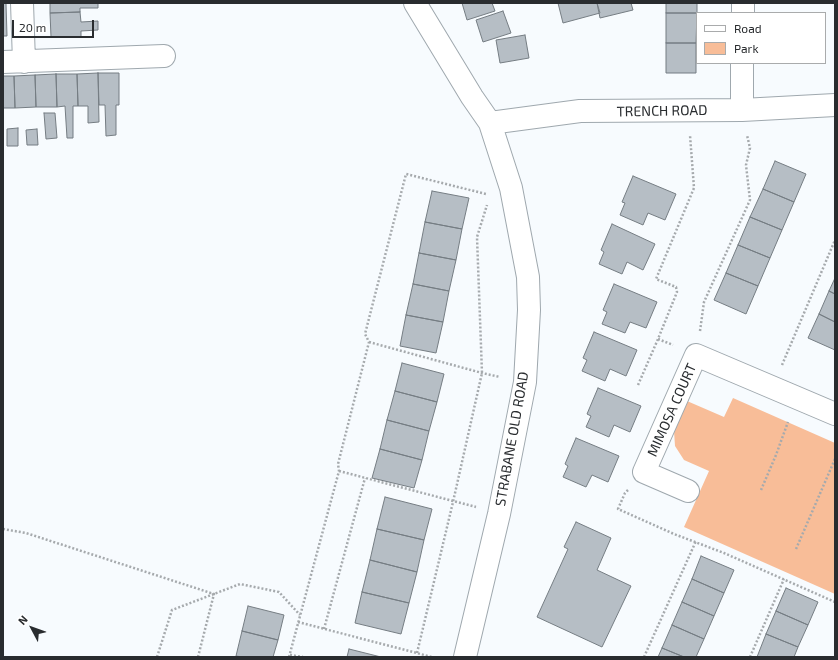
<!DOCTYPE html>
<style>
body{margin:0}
#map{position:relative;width:838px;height:660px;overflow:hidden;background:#f7fbfe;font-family:"Exo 2",sans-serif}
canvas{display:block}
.frame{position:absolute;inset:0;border:4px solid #292c2f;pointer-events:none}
.legend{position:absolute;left:696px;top:12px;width:130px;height:52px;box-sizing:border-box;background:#fff;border:1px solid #a9abac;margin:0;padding:5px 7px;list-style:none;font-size:12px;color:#292c2f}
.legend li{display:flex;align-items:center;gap:8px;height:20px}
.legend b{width:20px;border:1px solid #a9abac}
.north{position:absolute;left:12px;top:608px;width:40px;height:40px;-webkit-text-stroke:3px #fff;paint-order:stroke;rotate:311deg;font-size:11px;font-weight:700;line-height:16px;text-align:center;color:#292c2f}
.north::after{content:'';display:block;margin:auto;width:14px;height:18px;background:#292c2f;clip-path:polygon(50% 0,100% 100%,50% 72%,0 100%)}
.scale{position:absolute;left:12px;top:20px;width:82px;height:18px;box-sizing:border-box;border:2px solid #292c2f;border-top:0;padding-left:5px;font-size:12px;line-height:14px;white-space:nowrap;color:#292c2f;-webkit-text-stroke:3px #fff;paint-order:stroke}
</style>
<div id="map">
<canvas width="838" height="660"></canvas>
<div class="frame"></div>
<ul class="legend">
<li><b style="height:5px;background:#fff"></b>Road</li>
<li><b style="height:11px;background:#f8bd98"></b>Park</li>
</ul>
<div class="north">N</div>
<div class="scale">20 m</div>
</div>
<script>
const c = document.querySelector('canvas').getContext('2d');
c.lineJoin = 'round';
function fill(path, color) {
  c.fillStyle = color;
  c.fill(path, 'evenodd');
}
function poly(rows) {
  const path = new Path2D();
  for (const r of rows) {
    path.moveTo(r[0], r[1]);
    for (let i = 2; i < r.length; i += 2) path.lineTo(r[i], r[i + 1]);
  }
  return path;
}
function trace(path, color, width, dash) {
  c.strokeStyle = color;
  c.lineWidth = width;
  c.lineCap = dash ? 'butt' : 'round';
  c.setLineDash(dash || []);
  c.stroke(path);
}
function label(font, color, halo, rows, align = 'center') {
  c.font = font + ' "Exo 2",sans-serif';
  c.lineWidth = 3;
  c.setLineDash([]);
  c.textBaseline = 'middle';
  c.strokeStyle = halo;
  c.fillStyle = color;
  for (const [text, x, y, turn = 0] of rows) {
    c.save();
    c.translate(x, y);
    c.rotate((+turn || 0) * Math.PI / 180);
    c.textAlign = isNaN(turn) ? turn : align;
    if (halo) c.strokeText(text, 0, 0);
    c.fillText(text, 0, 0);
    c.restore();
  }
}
fill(poly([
 [733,398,835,443,835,594,684,527,709,471,684,460,675,446,674,431,687,401,724,417]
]), '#f8bd98');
const building = poly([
 [3,3,6,3,7,36,3,36,3,3],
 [50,3,98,3,98,8,80,8,80,12,50,13,50,3],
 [462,3,492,3,495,11,467,20,462,3],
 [558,3,597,3,600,13,563,23,558,3],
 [597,3,631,3,633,10,600,18,597,3],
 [666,3,697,3,697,13,666,13,666,3],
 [503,11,511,33,483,42,476,20,503,11],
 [80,12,81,22,98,21,98,30,81,31,81,37,51,37,50,13,80,12],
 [666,13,697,13,696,43,666,43,666,13],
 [525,35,529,58,500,63,496,40,525,35],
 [666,43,696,43,696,73,666,73,666,43],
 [98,73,119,73,119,105,116,105,116,135,106,136,105,105,99,105,98,73],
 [98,73,99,122,88,123,88,106,78,106,77,74,98,73],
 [56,74,77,74,78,106,73,106,73,138,67,138,65,106,57,107,56,74],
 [56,74,57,107,36,107,35,75,56,74],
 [35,75,36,107,15,108,14,76,35,75],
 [3,76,14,76,15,108,3,108,3,76],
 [44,113,55,113,57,138,46,139,44,113],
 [18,128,18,146,7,146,7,129,18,128],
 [37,129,38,145,27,145,26,130,37,129],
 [775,161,806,174,794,202,763,189,775,161],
 [633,176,676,194,665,220,648,213,643,225,620,215,625,203,622,202,633,176],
 [763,189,794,202,782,230,750,217,763,189],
 [432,191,469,198,462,229,425,222,432,191],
 [750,217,782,230,770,258,738,245,750,217],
 [425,222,462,229,456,260,419,253,425,222],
 [612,224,655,244,643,270,627,262,622,274,599,264,604,252,601,250,612,224],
 [738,245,770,258,758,286,726,273,738,245],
 [419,253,456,260,449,291,413,284,419,253],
 [726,273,758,286,746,314,714,300,726,273],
 [835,278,835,294,829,291,835,278],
 [413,284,449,291,443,322,406,315,413,284],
 [614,284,657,302,646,328,630,322,625,333,602,324,607,312,603,310,614,284],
 [829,291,835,294,835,322,819,314,829,291],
 [819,314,835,322,835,350,808,338,819,314],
 [406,315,443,322,436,353,400,346,406,315],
 [594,332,637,350,626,376,610,369,605,381,582,371,587,360,583,358,594,332],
 [402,363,444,374,437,402,395,391,402,363],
 [598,388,641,406,630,432,614,425,609,437,586,427,591,416,587,414,598,388],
 [395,391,437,402,429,431,387,420,395,391],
 [387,420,429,431,422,460,380,449,387,420],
 [576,438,619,456,608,482,592,475,586,487,563,477,568,466,565,464,576,438],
 [380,449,422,460,414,488,372,478,380,449],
 [385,497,432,509,424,540,377,529,385,497],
 [576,522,611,538,597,570,631,586,602,647,537,617,568,549,564,547,576,522],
 [377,529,424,540,417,572,370,560,377,529],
 [701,556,734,570,724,593,692,579,701,556],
 [370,560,417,572,409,603,362,592,370,560],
 [692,579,724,593,714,616,682,602,692,579],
 [786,588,818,602,808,625,776,611,786,588],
 [362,592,409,603,401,634,355,623,362,592],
 [682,602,714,616,704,639,672,625,682,602],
 [248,606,284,615,278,640,242,631,248,606],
 [776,611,808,625,798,647,766,634,776,611],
 [672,625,704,639,696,657,684,657,662,648,672,625],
 [242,631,278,640,273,657,242,657,236,656,242,631],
 [766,634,798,647,794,657,757,657,766,634],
 [662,648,684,657,658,657,662,648],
 [349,649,381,657,347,657,349,649]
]);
fill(building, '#b6bec5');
trace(building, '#757d83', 1);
const minor = poly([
 [22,3,24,62],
 [415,3,472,97,490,123,511,188,528,277,529,310,525,382,499,514,465,657],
 [743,13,743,3],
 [3,62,164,56],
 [742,110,742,63],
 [490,123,580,111,742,110,835,105],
 [688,491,644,472,696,355,835,414]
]);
trace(minor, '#9fa8ae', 24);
trace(poly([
 [700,331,704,302,750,200,746,165,750,148,747,135],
 [658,339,673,345],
 [369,342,482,373,500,377],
 [782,365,835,240],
 [638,385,658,339,677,292,676,287,656,279,694,188,690,135],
 [339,471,476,507],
 [628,490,625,493,618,509,674,534,724,553,835,602],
 [761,490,776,455,788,422],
 [3,529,26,533,214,594,198,657],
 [796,549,835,459],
 [298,622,432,657],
 [324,629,365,478],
 [417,653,453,502,482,373,477,237,487,205],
 [290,655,303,657],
 [157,657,172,610,240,584,279,592,300,615],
 [289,657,339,471,338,464,369,342,365,334,406,174,486,194],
 [644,657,696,541],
 [750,657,784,579]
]), '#a6aaad', 2.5, [2, 2]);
trace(minor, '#fff', 22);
label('14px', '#292c2f', '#fff', [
 ["TRENCH ROAD",662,111,-1],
 ["MIMOSA COURT",672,410,-66],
 ["STRABANE OLD ROAD",512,439,-80]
]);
</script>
